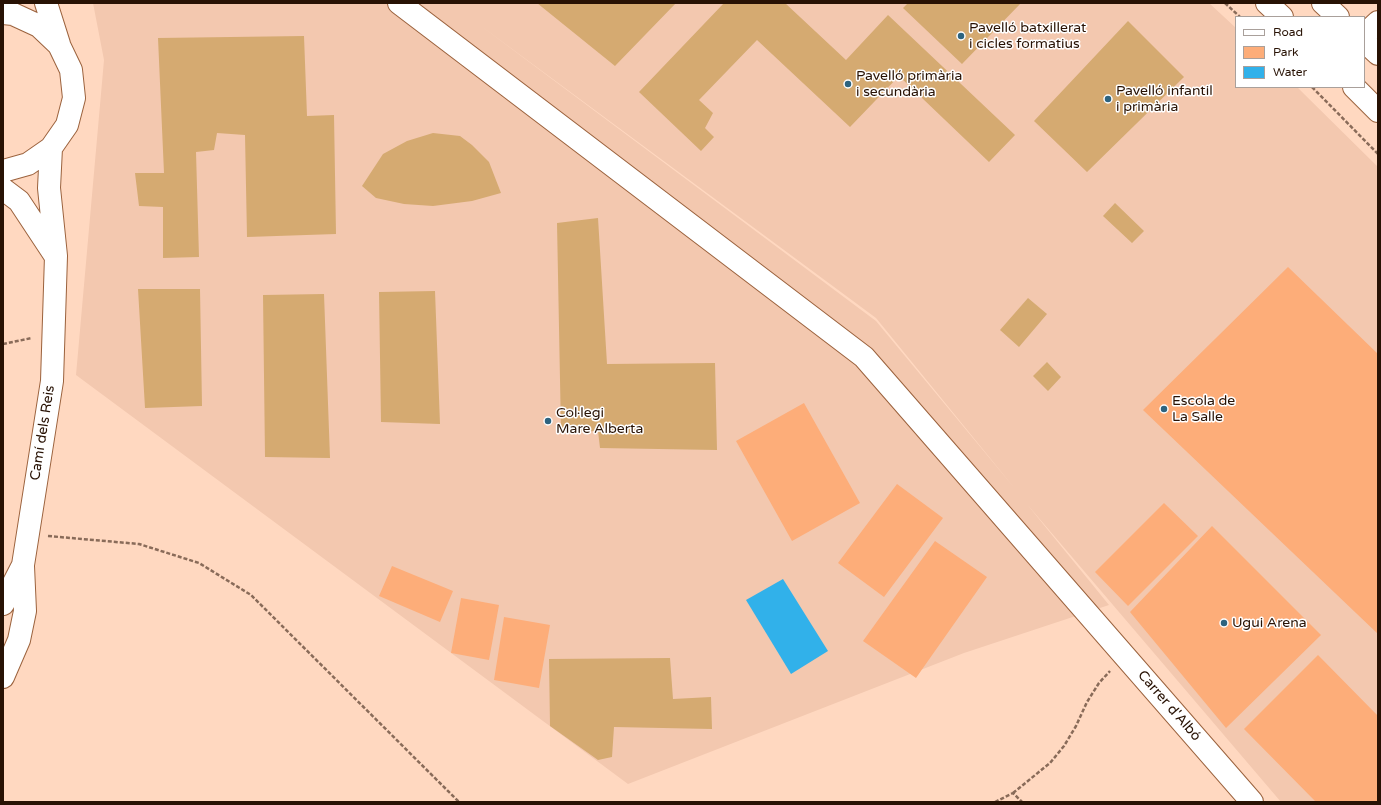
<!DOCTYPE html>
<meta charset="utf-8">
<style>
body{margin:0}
#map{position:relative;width:1381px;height:805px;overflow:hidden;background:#ffd8c0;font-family:"Varela Round",sans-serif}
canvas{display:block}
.frame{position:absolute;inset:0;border:4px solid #281204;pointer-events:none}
.legend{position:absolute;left:1235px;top:16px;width:130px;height:72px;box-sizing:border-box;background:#fff;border:1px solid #a9a09b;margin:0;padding:5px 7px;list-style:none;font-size:12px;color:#281204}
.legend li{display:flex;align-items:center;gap:8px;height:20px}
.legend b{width:20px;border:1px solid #a9a09b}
</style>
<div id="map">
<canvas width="1381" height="805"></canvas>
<div class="frame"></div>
<ul class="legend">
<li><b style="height:5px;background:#fff"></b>Road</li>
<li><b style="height:11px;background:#fdad79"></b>Park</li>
<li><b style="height:11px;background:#31b1ea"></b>Water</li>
</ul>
</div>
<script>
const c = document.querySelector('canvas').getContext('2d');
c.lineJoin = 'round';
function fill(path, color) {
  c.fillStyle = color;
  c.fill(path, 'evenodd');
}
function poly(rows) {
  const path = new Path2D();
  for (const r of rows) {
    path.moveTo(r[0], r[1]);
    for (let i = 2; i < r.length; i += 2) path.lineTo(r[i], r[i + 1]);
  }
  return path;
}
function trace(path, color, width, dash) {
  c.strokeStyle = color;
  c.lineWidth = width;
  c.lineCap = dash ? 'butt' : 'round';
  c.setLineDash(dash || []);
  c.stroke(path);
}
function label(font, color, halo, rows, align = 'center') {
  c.font = font + ' "Varela Round",sans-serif';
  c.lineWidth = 3;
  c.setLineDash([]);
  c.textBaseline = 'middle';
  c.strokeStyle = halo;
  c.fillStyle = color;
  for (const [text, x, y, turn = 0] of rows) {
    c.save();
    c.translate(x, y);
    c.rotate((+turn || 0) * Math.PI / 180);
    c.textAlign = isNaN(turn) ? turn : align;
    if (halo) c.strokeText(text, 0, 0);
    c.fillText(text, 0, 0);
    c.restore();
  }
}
fill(poly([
 [93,3,1209,3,1236,28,1236,87,1297,87,1378,167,1378,802,1281,802,1026,503,1109,605,964,653,628,784,76,375,104,60],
 [477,23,876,318,1016,490,876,321]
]), '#f3c8af');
fill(poly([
 [1288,267,1378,354,1378,634,1143,410],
 [804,403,860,503,792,541,736,441],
 [897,484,943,518,884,597,838,563],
 [1164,503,1198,536,1128,606,1095,572],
 [1212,526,1321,635,1226,728,1130,612],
 [935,541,987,577,916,678,863,641],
 [392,566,453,591,440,622,379,596],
 [461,598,499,605,489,660,451,653],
 [504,617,550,625,539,688,494,680],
 [1318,655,1378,716,1378,802,1316,802,1244,729]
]), '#fdad79');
fill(poly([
 [783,579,828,651,791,674,746,600]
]), '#31b1ea');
fill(poly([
 [537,3,676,3,615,66],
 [724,3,785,3,846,60,888,15,1015,135,989,162,899,76,850,127,757,40,699,100,713,113,705,128,714,137,701,151,639,92],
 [908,3,1021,3,962,64,903,8],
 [1128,21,1184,77,1087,172,1034,121],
 [304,36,307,116,334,115,336,234,247,237,245,135,217,133,214,150,196,152,199,257,163,258,163,207,139,206,135,173,164,173,158,38],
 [433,133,460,136,472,145,489,162,501,193,472,201,433,206,404,204,376,198,362,186,383,154,407,141],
 [1115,203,1144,231,1132,243,1103,216],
 [598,218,607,364,715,363,717,450,600,448,598,431,561,432,557,223],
 [138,289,200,289,202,406,145,408],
 [435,291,440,424,381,422,379,292],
 [324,294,330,458,265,457,263,295],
 [1028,298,1047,314,1019,347,1000,330],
 [1047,362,1061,377,1048,391,1033,376],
 [670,658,673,699,711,697,712,729,614,727,612,757,598,760,550,726,549,659]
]), '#d5aa71');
const minor = poly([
 [46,3,59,44],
 [399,3,864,357,1252,802],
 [1267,3,1282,17],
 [1323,3,1338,17],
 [3,13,13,14,39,26,59,45,71,70,74,98,67,125,51,148,28,164,3,171],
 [1364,35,1378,22],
 [1364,41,1378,54],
 [1354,87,1378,111],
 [3,189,19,201,54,254],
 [3,604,23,565,52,381,56,256,49,188,51,148],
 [3,677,19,640,25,611,23,566]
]);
trace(minor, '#9b623d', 24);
trace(poly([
 [1225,3,1240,17],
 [1312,87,1378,154],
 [3,344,32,338],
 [48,536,139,544,199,563,251,595,459,802],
 [1013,793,1050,763,1064,746,1076,726,1087,702,1099,683,1110,671],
 [995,802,1013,793,1022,802]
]), '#896b59', 2.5, [4, 2]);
trace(minor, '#fff', 22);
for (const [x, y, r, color] of [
 [961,36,4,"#2d637f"],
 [848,84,4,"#2d637f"],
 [1108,99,4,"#2d637f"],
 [1164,409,4,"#2d637f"],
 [548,421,4,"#2d637f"],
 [1224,623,4,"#2d637f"]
]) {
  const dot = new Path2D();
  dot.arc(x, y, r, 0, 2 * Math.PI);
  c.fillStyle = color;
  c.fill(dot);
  trace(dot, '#fff', 1.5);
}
label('14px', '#281204', '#fff', [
 ["Pavelló batxillerat",969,28],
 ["i cicles formatius",969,44],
 ["Pavelló primària",856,76],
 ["i secundària",856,92],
 ["Pavelló infantil",1116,91],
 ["i primària",1116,107],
 ["Escola de",1172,401],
 ["La Salle",1172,417],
 ["Col·legi",556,413],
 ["Mare Alberta",556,429],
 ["Ugui Arena",1232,623]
], 'left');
label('14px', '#281204', '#fff', [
 ["Camí dels Reis",43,433,-81],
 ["Carrer d'Albó",1169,706,49]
]);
</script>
